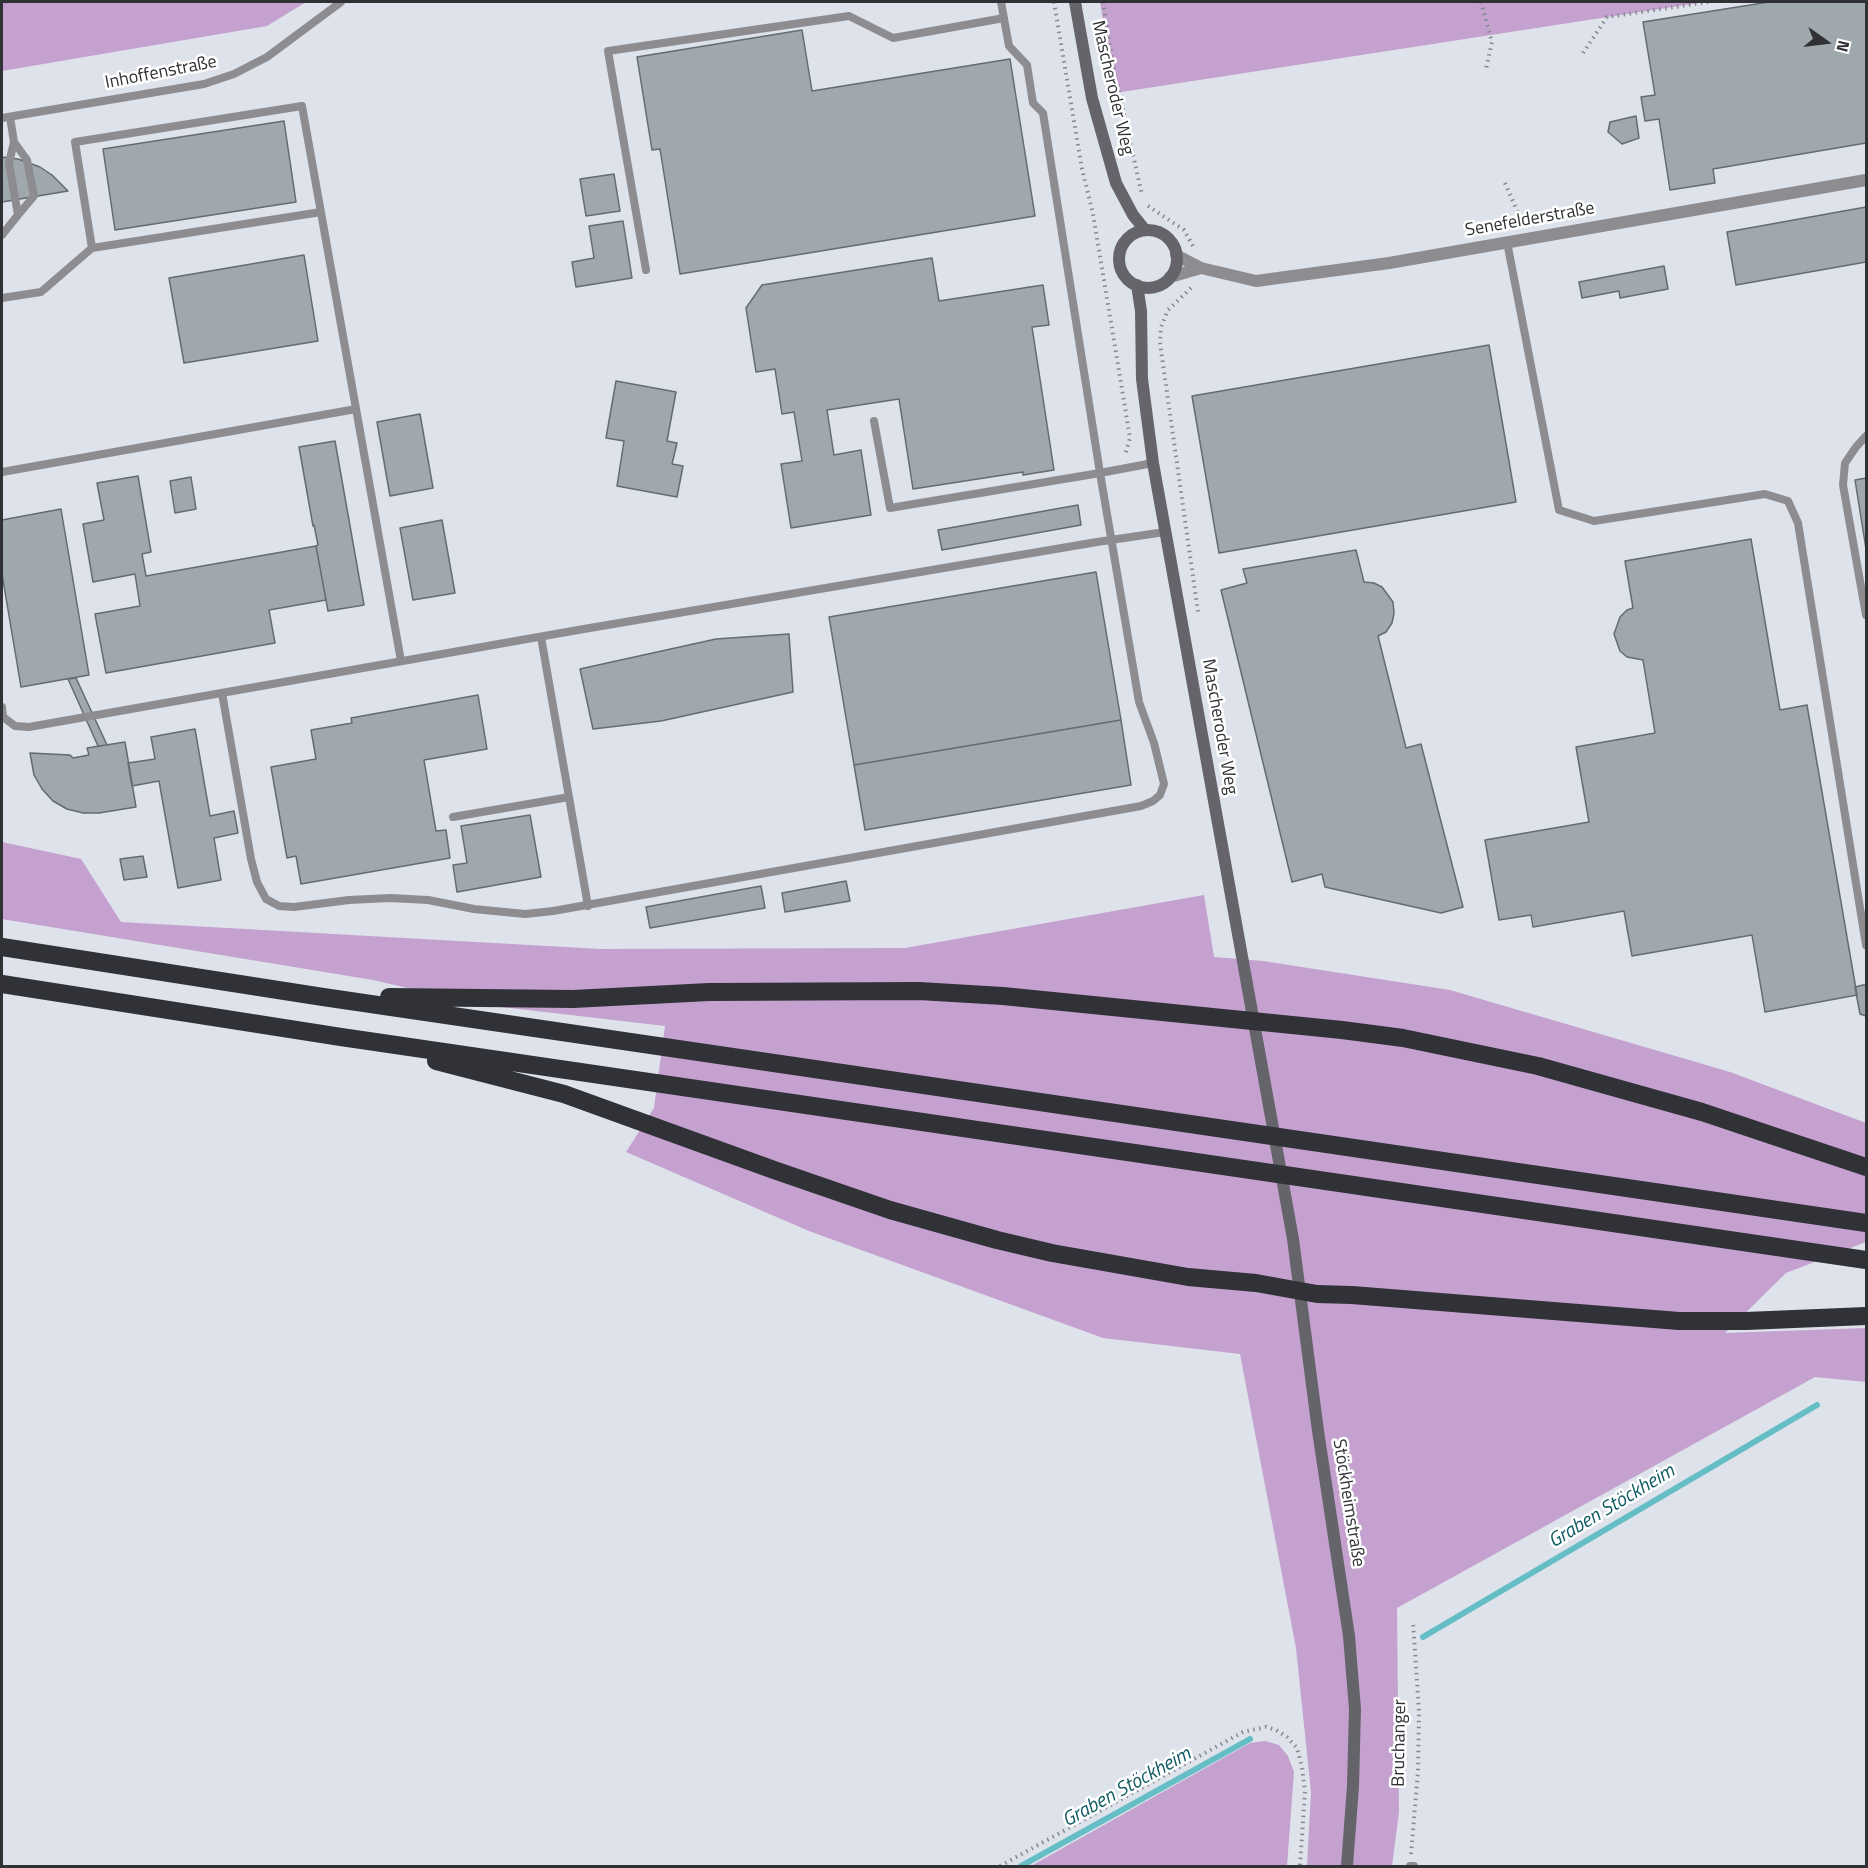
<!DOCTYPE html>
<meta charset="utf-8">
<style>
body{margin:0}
#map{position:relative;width:1868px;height:1868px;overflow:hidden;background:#dde2eb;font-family:"Titillium Web",sans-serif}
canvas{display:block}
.frame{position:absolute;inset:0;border:3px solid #2f3135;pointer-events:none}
.north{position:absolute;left:1796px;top:12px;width:60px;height:60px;-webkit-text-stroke:4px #fff;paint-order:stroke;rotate:104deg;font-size:16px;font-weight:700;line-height:24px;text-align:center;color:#2f3135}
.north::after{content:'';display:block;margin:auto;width:21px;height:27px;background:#2f3135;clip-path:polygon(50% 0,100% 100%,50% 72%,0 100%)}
</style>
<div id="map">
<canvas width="1868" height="1868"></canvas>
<div class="frame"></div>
<div class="north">N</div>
</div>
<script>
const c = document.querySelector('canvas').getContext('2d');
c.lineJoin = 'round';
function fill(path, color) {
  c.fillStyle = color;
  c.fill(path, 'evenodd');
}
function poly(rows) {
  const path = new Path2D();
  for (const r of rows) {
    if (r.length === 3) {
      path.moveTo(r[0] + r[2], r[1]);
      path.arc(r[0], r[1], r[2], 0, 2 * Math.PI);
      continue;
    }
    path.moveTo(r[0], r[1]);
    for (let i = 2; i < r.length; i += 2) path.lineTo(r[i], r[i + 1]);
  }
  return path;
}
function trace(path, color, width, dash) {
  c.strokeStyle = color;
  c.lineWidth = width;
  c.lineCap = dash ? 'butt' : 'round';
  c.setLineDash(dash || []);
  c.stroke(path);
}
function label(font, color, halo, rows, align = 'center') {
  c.font = font + ' "Titillium Web",sans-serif';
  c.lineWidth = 5;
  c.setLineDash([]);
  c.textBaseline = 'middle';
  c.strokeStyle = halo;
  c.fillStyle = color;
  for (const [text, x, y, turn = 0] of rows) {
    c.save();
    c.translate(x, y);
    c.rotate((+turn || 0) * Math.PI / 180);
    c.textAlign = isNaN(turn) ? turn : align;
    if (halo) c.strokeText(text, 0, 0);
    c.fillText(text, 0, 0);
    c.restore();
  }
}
fill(poly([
 [2,2,306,2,267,26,2,71],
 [1100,2,1705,2,1115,93],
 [2,842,81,859,121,922,600,949,905,948,1204,895,1214,957,1263,961,1450,990,1730,1072,1866,1123,1866,1242,1786,1273,1725,1333,1866,1328,1866,1382,1815,1377,1397,1608,1399,1812,1392,1866,1307,1866,1311,1792,1296,1648,1240,1354,1103,1338,809,1231,626,1152,654,1108,665,1026,476,1004,373,980,2,919],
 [1265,1741,1279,1745,1288,1756,1294,1772,1287,1866,1031,1866,1250,1743]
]), '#c4a1ce');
trace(poly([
 [1423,1637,1817,1405],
 [1021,1866,1250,1739]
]), '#65bec5', 6);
const building = poly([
 [1769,2,1866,2,1866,143,1713,169,1715,183,1670,190,1659,119,1645,121,1641,97,1655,95,1643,22,1769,2],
 [802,30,812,91,1010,59,1035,216,680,274,660,149,652,150,637,57,802,30],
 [1636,116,1639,138,1622,144,1608,132,1610,122,1636,116],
 [284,121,296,202,115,230,103,149,284,121],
 [2,157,18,159,40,167,52,175,68,191,2,202,2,157],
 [614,174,620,211,586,216,580,179,614,174],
 [1866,207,1866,262,1736,285,1727,232,1866,207],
 [623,221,632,278,576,287,572,262,594,258,589,226,623,221],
 [304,255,318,341,184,363,169,278,304,255],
 [932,258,939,301,1043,285,1049,325,1032,327,1054,470,1023,475,1023,472,913,489,899,399,827,410,834,455,861,450,871,515,791,528,781,464,802,461,794,412,782,414,775,369,756,372,746,308,762,285,932,258],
 [1664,266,1668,289,1620,298,1619,291,1582,298,1579,282,1664,266],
 [1489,345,1516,502,1219,553,1192,396,1489,345],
 [616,381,676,392,667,441,677,443,672,464,683,466,677,497,617,486,624,441,606,438,616,381],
 [420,414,433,488,390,496,377,422,420,414],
 [335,441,364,605,328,611,316,546,318,545,314,525,313,526,299,447,335,441],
 [138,476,151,552,142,554,146,576,316,546,326,600,269,610,275,643,106,673,95,614,140,606,135,574,93,582,83,524,104,520,97,483,138,476],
 [191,477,196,509,175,513,170,481,191,477],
 [1866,478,1866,549,1855,480,1866,478],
 [1078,505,1081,525,942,550,938,530,1078,505],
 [61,509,89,675,21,687,2,574,2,520,61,509],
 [442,520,455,593,413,600,400,528,442,520],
 [1751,539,1780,710,1807,705,1857,995,1765,1012,1752,935,1632,956,1624,911,1533,927,1531,915,1499,920,1485,840,1589,822,1576,747,1655,733,1643,660,1627,657,1620,651,1614,634,1620,617,1627,610,1633,608,1625,561,1751,539],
 [1356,550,1364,582,1374,583,1382,587,1393,602,1394,613,1392,623,1386,632,1378,636,1406,748,1421,744,1463,907,1441,913,1325,887,1322,874,1292,882,1221,590,1247,583,1243,569,1356,550],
 [1096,572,1121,720,854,765,829,617,1096,572],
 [789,634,793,692,661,721,593,729,580,669,716,639,789,634],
 [76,678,107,745,98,746,68,679,76,678],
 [478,695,487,749,424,760,436,831,446,830,450,858,301,884,296,856,287,858,271,767,316,759,311,730,352,723,351,718,478,695],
 [1121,720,1131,785,865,830,854,765,1121,720],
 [195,729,210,816,234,811,238,833,214,838,221,880,178,888,159,781,132,786,128,763,155,759,151,737,195,729],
 [125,742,136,807,99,813,83,813,67,809,53,801,42,789,34,775,30,753,70,755,73,758,89,755,87,748,125,742],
 [530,815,541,877,457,892,453,865,467,863,461,826,530,815],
 [143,856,147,877,124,880,120,859,143,856],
 [846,881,850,901,785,912,782,893,846,881],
 [761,886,765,908,650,928,646,907,761,886],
 [1863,985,1866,985,1866,1016,1860,1014,1855,987,1863,985]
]);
fill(building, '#9ea8ad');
trace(building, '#646c71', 1.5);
trace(poly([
 [1054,2,1082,169,1093,214,1121,383,1130,438,1125,455],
 [1103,2,1114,70,1142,195],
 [1481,2,1492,42,1486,69],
 [1583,53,1607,17,1709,2],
 [1505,183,1523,224],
 [1148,206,1184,230,1193,246],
 [1191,288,1168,310,1161,327,1160,343,1198,612],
 [1411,1854,1418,1772,1419,1711,1413,1622],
 [1000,1866,1243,1732,1266,1727,1276,1730,1287,1737,1297,1748,1302,1767,1305,1791,1300,1866]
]), '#868990', 4, [1.5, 4.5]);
trace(poly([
 [2,118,204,84,234,74,267,57,341,2],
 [14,142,27,160,34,196,18,215],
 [2,235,18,215,9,163,14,142,10,117],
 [1507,242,1559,510,1594,521,1765,494,1788,501,1798,523,1866,945],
 [92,248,75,142,302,106,401,661],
 [646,270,608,51,849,16,893,38,1004,18],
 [2,298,41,292,92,248,321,212],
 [874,421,890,508,1100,473,1043,113,1033,103,1027,65,1009,46,1001,2],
 [1866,436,1856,447,1845,463,1843,485,1866,615],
 [2,472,356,409],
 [541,637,588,906],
 [222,693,251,859,257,882,266,899,279,906,294,907,349,900,390,898,428,900,474,909,525,914,553,911,1141,806,1153,801,1160,795,1164,784,1154,743,1139,702,1100,473,1153,463],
 [2,707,3,717,15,726,29,727,578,630,1097,542,1165,532],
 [453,817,569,797],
 [1410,1866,1414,1866]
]), '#8d8d91', 8);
trace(poly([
 [1176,255,1201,268,1256,281,1389,263,1866,180],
 [1170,277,1201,268]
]), '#8d8d91', 12);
trace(poly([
 [1075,2,1092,98,1116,183,1133,215,1145,230],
 [1148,259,29],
 [1137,285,1141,311,1142,379,1153,463,1293,1239,1318,1431,1349,1636,1355,1709,1353,1786,1347,1866]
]), '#65646a', 12);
trace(poly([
 [2,947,323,997,1866,1223],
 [2,984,341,1037,1866,1260],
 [389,997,573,999,709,992,919,991,1003,996,1342,1030,1403,1038,1538,1066,1702,1112,1866,1167],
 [436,1061,564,1094,774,1170,890,1210,997,1240,1052,1253,1188,1277,1256,1283,1317,1294,1352,1295,1679,1321,1746,1321,1866,1316]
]), '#313138', 18);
label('18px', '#2f3135', '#fff', [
 ["Inhoffenstraße",161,73,-11],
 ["Mascheroder Weg",1112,88,77],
 ["Senefelderstraße",1530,220,-10],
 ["Mascheroder Weg",1219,727,80],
 ["Stöckheimstraße",1348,1503,81],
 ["Bruchanger",1400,1743,-89]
]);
label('italic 20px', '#0f5c62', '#fff', [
 ["Graben Stöckheim",1612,1507,-31],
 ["Graben Stöckheim",1127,1788,-29]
]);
</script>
